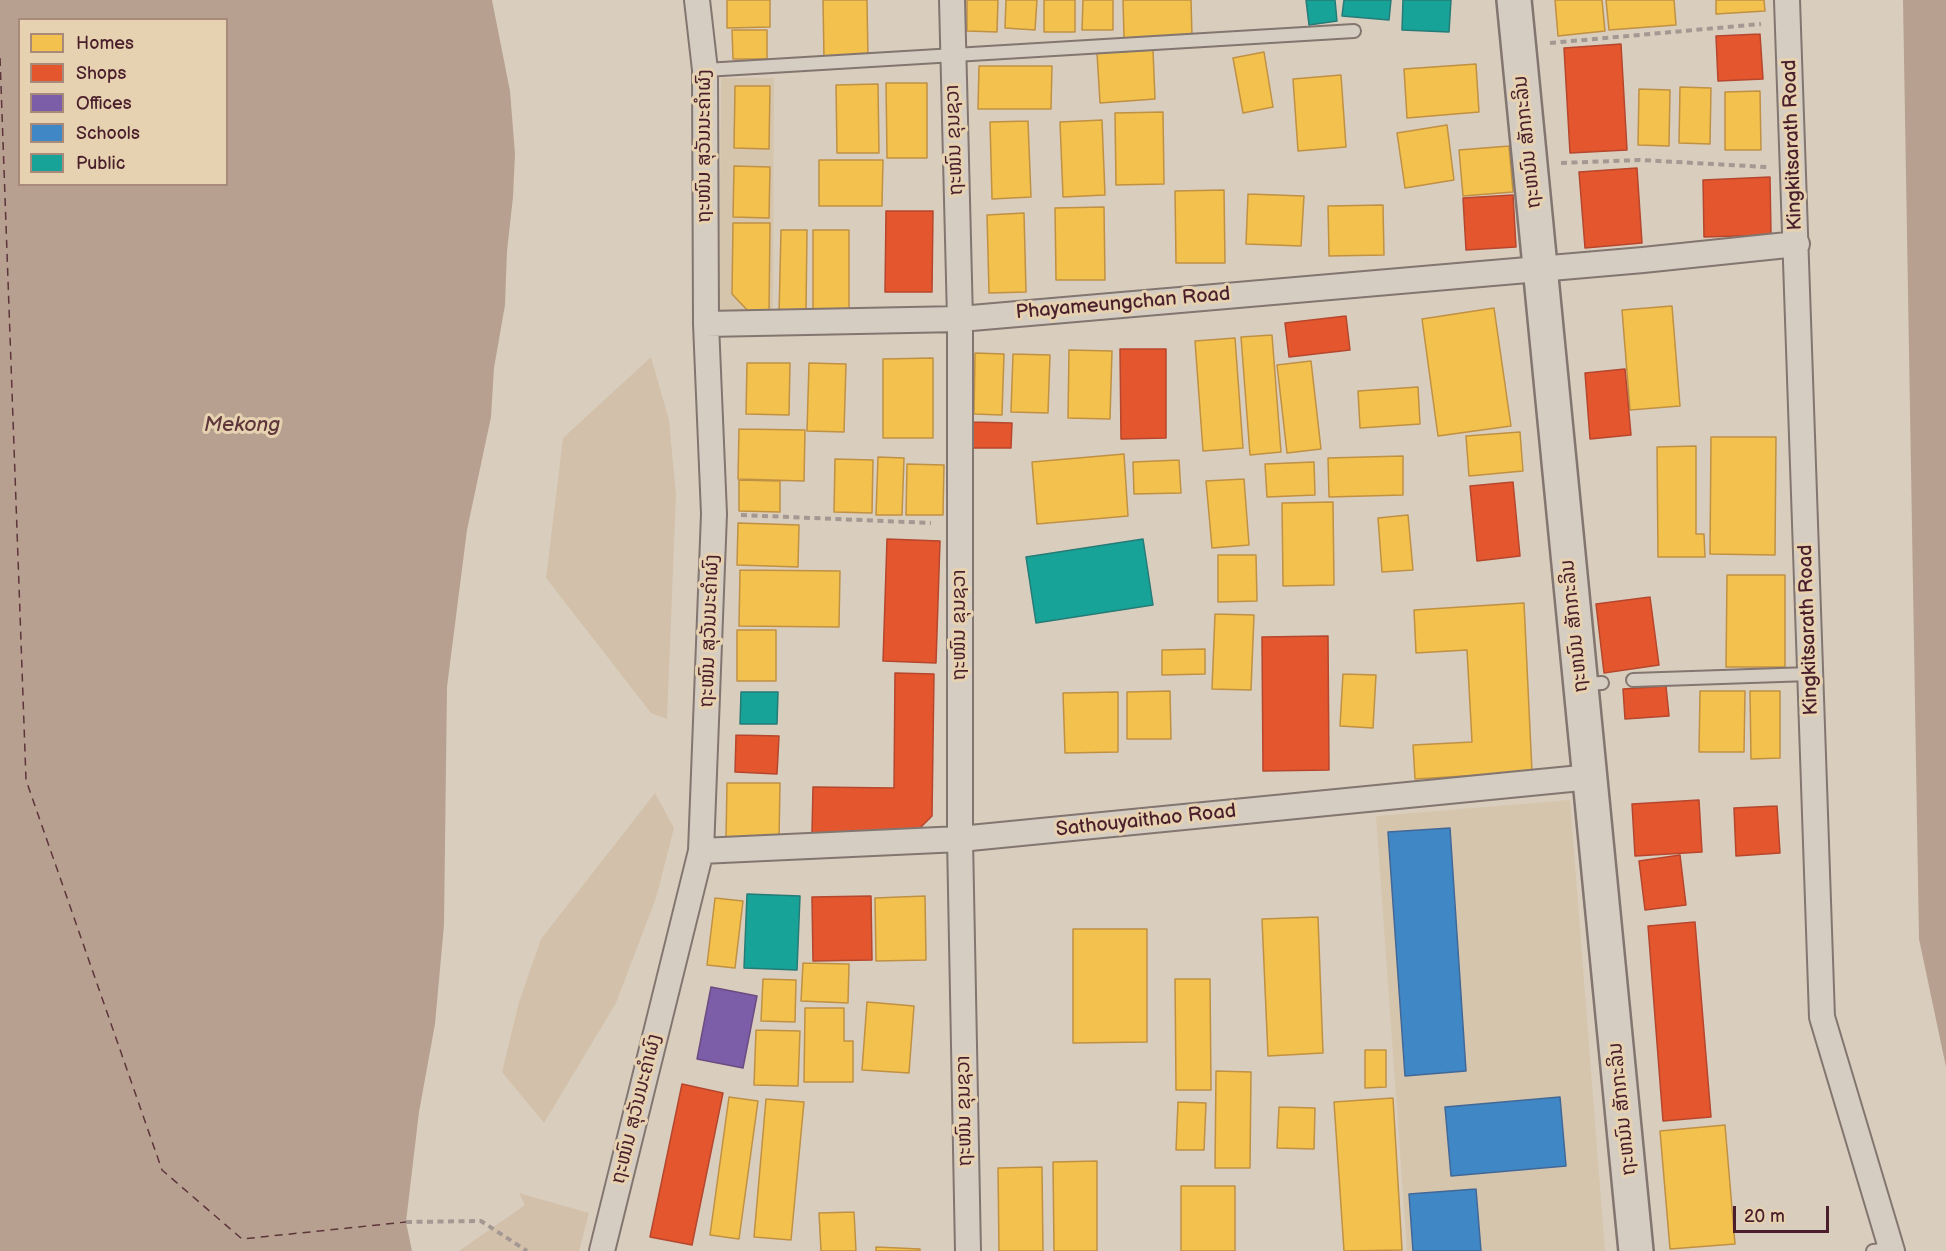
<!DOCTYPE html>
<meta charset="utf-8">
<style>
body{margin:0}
#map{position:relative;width:1946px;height:1251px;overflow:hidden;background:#d9cebd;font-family:"Balsamiq Sans",sans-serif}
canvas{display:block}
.legend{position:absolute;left:18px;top:18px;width:210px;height:168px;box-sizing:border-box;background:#e6d2b0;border:2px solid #a88a7b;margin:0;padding:8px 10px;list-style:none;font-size:18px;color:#4a1f2b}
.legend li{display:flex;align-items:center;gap:12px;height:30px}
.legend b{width:30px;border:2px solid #a88a7b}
.scale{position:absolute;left:1733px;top:1206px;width:96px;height:27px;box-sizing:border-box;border:3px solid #4a1f2b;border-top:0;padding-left:8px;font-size:18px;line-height:21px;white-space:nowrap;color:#4a1f2b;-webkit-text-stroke:4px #e6d2b0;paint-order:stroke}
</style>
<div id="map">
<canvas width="1946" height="1251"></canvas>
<ul class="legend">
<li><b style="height:16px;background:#f2c14e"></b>Homes</li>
<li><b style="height:16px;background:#e4572e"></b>Shops</li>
<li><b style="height:16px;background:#7b5ea7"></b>Offices</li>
<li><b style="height:16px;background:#3f88c5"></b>Schools</li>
<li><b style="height:16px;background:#17a398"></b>Public</li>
</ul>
<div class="scale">20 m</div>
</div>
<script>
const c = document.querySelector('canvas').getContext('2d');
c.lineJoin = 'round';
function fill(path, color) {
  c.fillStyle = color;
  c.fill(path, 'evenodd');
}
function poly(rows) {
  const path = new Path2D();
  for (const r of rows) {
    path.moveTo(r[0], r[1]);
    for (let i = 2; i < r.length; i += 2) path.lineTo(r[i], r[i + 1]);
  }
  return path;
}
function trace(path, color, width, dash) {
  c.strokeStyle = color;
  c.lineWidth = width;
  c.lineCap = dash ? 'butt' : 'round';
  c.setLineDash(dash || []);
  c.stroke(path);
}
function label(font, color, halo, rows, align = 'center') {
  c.font = font + ' "Balsamiq Sans","Noto Sans Lao",sans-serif';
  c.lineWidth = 6;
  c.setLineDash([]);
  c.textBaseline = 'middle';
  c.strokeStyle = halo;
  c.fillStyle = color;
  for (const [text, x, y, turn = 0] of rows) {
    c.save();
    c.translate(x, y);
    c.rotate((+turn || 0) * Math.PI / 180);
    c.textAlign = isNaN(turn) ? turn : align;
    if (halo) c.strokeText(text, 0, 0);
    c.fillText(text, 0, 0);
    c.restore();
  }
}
fill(poly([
 [721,78,774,78,773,316,719,316],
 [1570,800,1605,1251,1481,1251,1476,1189,1409,1194,1413,1251,1407,1251,1376,816],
 [1450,828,1466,1071,1405,1076,1388,833],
 [1560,1097,1565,1166,1451,1175,1446,1107]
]), '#d6c5ad');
fill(poly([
 [651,357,669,420,676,495,667,719,651,713,546,578,563,438],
 [655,793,674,828,656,898,616,1003,544,1123,502,1072,519,1002,541,939],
 [519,1193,589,1213,579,1251,459,1251,525,1205]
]), '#d2c0aa');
fill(poly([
 [0,0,492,0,510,91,515,154,513,197,507,251,505,305,494,368,491,417,467,530,447,687,444,925,435,1024,419,1112,406,1222,412,1251,0,1251],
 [20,20,226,20,226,184,20,184],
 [1903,0,1946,0,1946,1067,1919,939]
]), '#b8a090');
const homes = poly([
 [727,0,770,0,770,27,727,28,727,0],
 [823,0,867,0,868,59,824,60,823,0],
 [967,0,998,0,997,32,967,31,967,0],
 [1006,0,1037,0,1035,30,1005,28,1006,0],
 [1044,0,1075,0,1075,32,1044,32,1044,0],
 [1083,0,1113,0,1113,30,1082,30,1083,0],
 [1123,0,1191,0,1192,36,1124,38,1123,0],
 [1555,0,1602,0,1605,31,1558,36,1555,0],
 [1606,0,1674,0,1676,25,1609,30,1606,0],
 [1716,0,1764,0,1765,11,1716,14,1716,0],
 [732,30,767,30,767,59,733,59,732,30],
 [1153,50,1155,99,1100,103,1097,53,1153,50],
 [1264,52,1273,107,1243,113,1233,58,1264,52],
 [1476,64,1479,112,1407,118,1404,69,1476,64],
 [979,66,1052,66,1051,109,978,109,979,66],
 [1341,75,1346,147,1298,151,1293,79,1341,75],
 [886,83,927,83,927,158,887,158,886,83],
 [878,84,879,153,837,153,836,85,878,84],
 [735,86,770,86,769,149,734,148,735,86],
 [1680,87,1711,88,1710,144,1679,143,1680,87],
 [1639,89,1670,90,1669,146,1638,145,1639,89],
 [1760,91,1761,150,1725,150,1725,92,1760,91],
 [1163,112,1164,184,1116,185,1115,113,1163,112],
 [1102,120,1105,195,1063,197,1060,122,1102,120],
 [1028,121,1031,197,992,199,990,122,1028,121],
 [1447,125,1454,180,1405,188,1397,133,1447,125],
 [1509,146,1513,192,1463,196,1459,150,1509,146],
 [819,160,883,160,882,206,819,206,819,160],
 [734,166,770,167,769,218,733,217,734,166],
 [1224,190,1225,263,1176,263,1175,191,1224,190],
 [1248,194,1304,196,1301,246,1246,244,1248,194],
 [1383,205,1384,255,1329,256,1328,206,1383,205],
 [1104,207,1105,280,1056,280,1055,208,1104,207],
 [1024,213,1026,292,989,293,987,215,1024,213],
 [733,223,770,223,769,313,750,313,732,294,733,223],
 [781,230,807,230,806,314,779,314,781,230],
 [813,230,849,230,849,312,813,312,813,230],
 [1672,306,1680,406,1630,410,1622,310,1672,306],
 [1494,308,1511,426,1438,436,1422,319,1494,308],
 [1272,335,1281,452,1250,455,1241,337,1272,335],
 [1235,338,1243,448,1203,451,1195,341,1235,338],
 [1069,350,1112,351,1110,419,1068,418,1069,350],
 [975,353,1004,354,1002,415,974,414,975,353],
 [1013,354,1050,355,1048,413,1011,412,1013,354],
 [933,358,933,438,883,438,883,359,933,358],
 [1311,361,1321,449,1287,453,1277,365,1311,361],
 [747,363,790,363,789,415,746,414,747,363],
 [809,363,846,364,844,432,807,431,809,363],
 [1418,387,1420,424,1360,428,1358,391,1418,387],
 [739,429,805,430,804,481,738,479,739,429],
 [1520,432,1523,471,1469,476,1466,436,1520,432],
 [1711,437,1776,437,1775,555,1710,554,1711,437],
 [1696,446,1696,534,1704,534,1705,557,1658,557,1657,447,1696,446],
 [1124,454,1128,516,1037,524,1032,462,1124,454],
 [1403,456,1403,495,1329,497,1328,458,1403,456],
 [878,457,904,458,902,515,876,515,878,457],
 [835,459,873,460,872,513,834,512,835,459],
 [1179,460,1181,493,1134,494,1133,462,1179,460],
 [1314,462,1315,495,1267,497,1265,464,1314,462],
 [907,464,944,465,943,515,906,515,907,464],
 [1244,479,1249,545,1212,548,1206,481,1244,479],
 [739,480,780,481,780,512,739,511,739,480],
 [1333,502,1334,585,1283,586,1282,503,1333,502],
 [1408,515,1413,570,1382,572,1378,518,1408,515],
 [738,523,799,525,798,567,737,565,738,523],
 [1218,555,1256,555,1257,601,1218,602,1218,555],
 [740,570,840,571,839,627,739,626,740,570],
 [1727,575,1785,575,1785,667,1726,667,1727,575],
 [1524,603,1532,772,1415,779,1413,745,1472,742,1467,650,1416,653,1414,610,1524,603],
 [1215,614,1254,615,1251,690,1212,689,1215,614],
 [737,630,776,630,776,681,737,681,737,630],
 [1205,649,1205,674,1162,675,1162,650,1205,649],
 [1343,674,1376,675,1373,728,1340,726,1343,674],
 [1170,691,1171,739,1127,739,1127,692,1170,691],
 [1700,691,1745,691,1744,752,1699,752,1700,691],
 [1750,691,1780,691,1780,758,1751,759,1750,691],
 [1118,692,1118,752,1065,753,1063,693,1118,692],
 [727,783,780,783,779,840,726,839,727,783],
 [925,896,926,960,876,961,875,898,925,896],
 [715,898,743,901,735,968,707,965,715,898],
 [1318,917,1323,1053,1268,1056,1262,919,1318,917],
 [1073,929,1147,929,1147,1042,1073,1043,1073,929],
 [803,963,849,964,848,1003,801,1001,803,963],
 [763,979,796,980,795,1022,761,1021,763,979],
 [1175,979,1210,979,1211,1090,1176,1090,1175,979],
 [867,1002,914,1006,909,1073,862,1070,867,1002],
 [805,1008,844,1008,844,1041,853,1041,853,1082,804,1082,805,1008],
 [756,1030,800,1031,798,1086,754,1085,756,1030],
 [1365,1050,1386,1050,1386,1087,1365,1088,1365,1050],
 [1216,1071,1251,1072,1250,1168,1215,1168,1216,1071],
 [729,1097,758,1101,739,1239,710,1235,729,1097],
 [1393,1098,1402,1250,1344,1251,1334,1102,1393,1098],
 [766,1099,804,1102,791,1240,754,1237,766,1099],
 [1178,1102,1206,1103,1204,1150,1176,1150,1178,1102],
 [1279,1107,1315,1108,1314,1149,1277,1148,1279,1107],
 [1725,1125,1735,1244,1670,1249,1660,1131,1725,1125],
 [1097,1161,1097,1251,1054,1251,1053,1162,1097,1161],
 [1042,1167,1043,1251,999,1251,998,1168,1042,1167],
 [1181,1186,1235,1186,1235,1251,1181,1251,1181,1186],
 [854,1212,856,1251,821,1251,819,1213,854,1212],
 [876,1247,920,1249,920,1251,876,1251,876,1247]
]);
fill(homes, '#f2c14e');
trace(homes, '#c09044', 1.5);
const shops = poly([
 [1760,34,1763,79,1718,81,1716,36,1760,34],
 [1621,44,1627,150,1570,153,1564,48,1621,44],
 [1637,168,1642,243,1585,248,1579,172,1637,168],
 [1770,177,1771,235,1704,237,1703,180,1770,177],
 [1513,195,1516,247,1466,250,1463,198,1513,195],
 [886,211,933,211,932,292,885,292,886,211],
 [1346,316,1350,350,1289,357,1285,323,1346,316],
 [1120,349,1166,349,1166,438,1121,439,1120,349],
 [1625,369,1631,435,1590,439,1585,373,1625,369],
 [972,422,1012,423,1011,448,971,448,972,422],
 [1513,482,1520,556,1477,561,1470,486,1513,482],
 [887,539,940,541,936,663,883,661,887,539],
 [1650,597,1659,665,1604,673,1596,604,1650,597],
 [1328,636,1329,770,1263,771,1262,637,1328,636],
 [895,673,934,674,932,816,914,834,812,833,813,787,894,788,895,673],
 [1666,686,1669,716,1625,719,1623,689,1666,686],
 [736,735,779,736,777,774,735,772,736,735],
 [1699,800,1702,852,1635,856,1632,804,1699,800],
 [1777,806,1780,853,1736,856,1734,808,1777,806],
 [1680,855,1686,905,1645,910,1639,861,1680,855],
 [871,896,872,960,813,961,812,897,871,896],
 [1695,922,1711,1117,1663,1121,1648,926,1695,922],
 [682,1084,723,1093,692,1245,650,1237,682,1084]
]);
fill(shops, '#e4572e');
trace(shops, '#b6462d', 1.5);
const offices = poly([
 [711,987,757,996,743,1068,697,1059,711,987]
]);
fill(offices, '#7b5ea7');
trace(offices, '#6c4b82', 1.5);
const schools = poly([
 [1450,828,1466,1071,1405,1076,1388,832,1450,828],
 [1560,1097,1566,1166,1451,1176,1445,1107,1560,1097],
 [1476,1189,1481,1251,1413,1251,1409,1194,1476,1189]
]);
fill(schools, '#3f88c5');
trace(schools, '#426897', 1.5);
const public = poly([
 [1306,0,1335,0,1337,21,1309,25,1306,0],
 [1344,0,1391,0,1389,20,1342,16,1344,0],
 [1403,0,1451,0,1449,32,1402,30,1403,0],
 [1143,539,1153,605,1036,623,1026,557,1143,539],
 [741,692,778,692,777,724,740,724,741,692],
 [747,894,800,896,797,970,744,968,747,894]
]);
fill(public, '#17a398');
trace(public, '#267b77', 1.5);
trace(poly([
 [0,58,26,780,162,1170,242,1239,406,1222]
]), '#5d353b', 1.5, [8, 6]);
const lane = poly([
 [705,70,1354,31],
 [1633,680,1810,674],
 [1582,684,1602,683],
 [1873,1251,1891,1249]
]);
const street = poly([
 [952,0,960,319,960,839,968,1251],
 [1787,0,1822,1017,1892,1251],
 [706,324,960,319,1643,260,1797,244],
 [701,851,960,839,1591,777],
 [602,1251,701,851,714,514,706,324,705,70,697,0]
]);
const secondary = poly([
 [1514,0,1636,1251]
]);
trace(lane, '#837570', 16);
trace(street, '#837570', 28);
trace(secondary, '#837570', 38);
trace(poly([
 [1550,43,1761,24],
 [1561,163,1640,160,1767,167],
 [741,515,931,523],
 [406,1222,481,1221,527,1251]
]), '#a39892', 4, [6, 4.5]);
trace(lane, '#d5cdc1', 12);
trace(street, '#d5cdc1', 24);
trace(secondary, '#d5cdc1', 33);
label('20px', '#4a1f2b', '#e6d2b0', [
 ["ຖະໜົນ ຂຸນຊວາ",955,140,-92],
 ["ຖະຫນົນ ສັກກະລິນ",1528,142,-96],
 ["Kingkitsarath Road",1793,145,-92],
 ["ຖະໜົນ ສຸວັນນະຄໍາຜົງ",705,146,-90],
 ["Phayameungchan Road",1123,304,-5],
 ["ຖະໜົນ ຂຸນຊວາ",960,625,-90],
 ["ຖະຫນົນ ສັກກະລິນ",1575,626,-96],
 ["Kingkitsarath Road",1809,630,-92],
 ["ຖະໜົນ ສຸວັນນະຄໍາຜົງ",710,631,-88],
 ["Sathouyaithao Road",1146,821,-6],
 ["ຖະໜົນ ສຸວັນນະຄໍາຜົງ",637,1109,-76],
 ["ຖະຫນົນ ສັກກະລິນ",1623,1109,-96],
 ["ຖະໜົນ ຂຸນຊວາ",965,1111,-91]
]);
label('italic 21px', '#5d353b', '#e6d2b0', [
 ["Mekong",242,426]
]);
</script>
